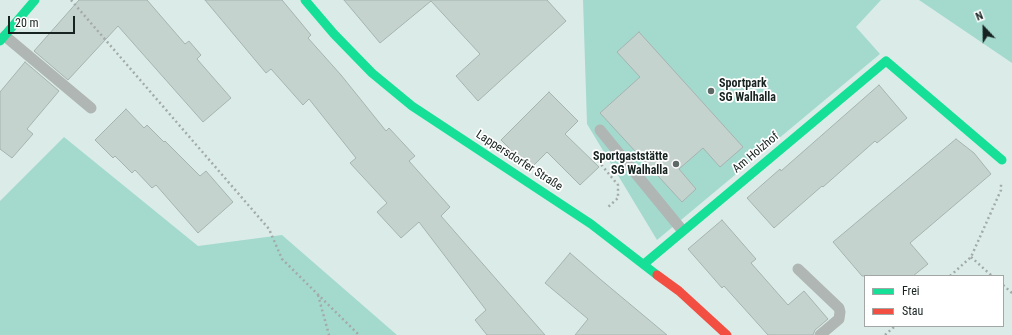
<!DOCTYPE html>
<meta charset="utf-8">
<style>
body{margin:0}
#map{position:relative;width:1012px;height:335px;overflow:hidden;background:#dbece8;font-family:"Roboto Condensed",sans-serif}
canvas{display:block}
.legend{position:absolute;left:864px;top:275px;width:140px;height:52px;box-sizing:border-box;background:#fff;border:1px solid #a2a7a6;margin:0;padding:5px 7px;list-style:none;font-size:12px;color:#172320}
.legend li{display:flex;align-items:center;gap:8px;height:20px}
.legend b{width:20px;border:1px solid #a2a7a6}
.north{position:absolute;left:964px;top:8px;width:40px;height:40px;-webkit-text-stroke:3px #fff;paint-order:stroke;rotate:338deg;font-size:11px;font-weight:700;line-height:16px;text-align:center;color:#172320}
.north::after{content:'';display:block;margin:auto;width:14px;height:18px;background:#172320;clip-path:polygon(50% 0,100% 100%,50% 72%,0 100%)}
.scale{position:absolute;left:8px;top:16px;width:67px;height:18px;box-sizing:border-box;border:2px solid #172320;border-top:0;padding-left:5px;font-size:12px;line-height:14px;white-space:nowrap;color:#172320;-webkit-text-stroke:3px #fff;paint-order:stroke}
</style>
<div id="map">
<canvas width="1012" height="335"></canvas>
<ul class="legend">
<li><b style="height:5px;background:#16e098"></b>Frei</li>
<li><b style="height:5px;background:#f24e42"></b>Stau</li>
</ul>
<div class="north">N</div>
<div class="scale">20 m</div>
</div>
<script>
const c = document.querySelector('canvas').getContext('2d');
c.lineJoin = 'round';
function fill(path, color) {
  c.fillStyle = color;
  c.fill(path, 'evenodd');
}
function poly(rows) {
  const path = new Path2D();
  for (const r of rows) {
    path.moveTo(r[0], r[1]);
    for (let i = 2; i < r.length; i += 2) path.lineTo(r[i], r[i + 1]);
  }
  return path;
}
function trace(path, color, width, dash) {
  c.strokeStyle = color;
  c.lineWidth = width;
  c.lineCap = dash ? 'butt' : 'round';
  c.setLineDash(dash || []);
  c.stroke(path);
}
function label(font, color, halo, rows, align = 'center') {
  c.font = font + ' "Roboto Condensed",sans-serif';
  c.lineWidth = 3.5;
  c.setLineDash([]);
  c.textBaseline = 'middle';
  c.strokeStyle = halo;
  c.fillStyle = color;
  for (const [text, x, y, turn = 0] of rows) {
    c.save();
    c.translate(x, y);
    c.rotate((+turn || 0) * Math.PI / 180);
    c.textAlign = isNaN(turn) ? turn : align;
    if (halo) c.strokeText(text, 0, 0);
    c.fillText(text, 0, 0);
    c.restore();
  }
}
fill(poly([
 [583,0,881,0,856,27,880,54,657,240,587,124],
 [919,0,1012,0,1012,63],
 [64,137,198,246,282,235,397,335,0,335,0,201]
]), '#a4dace');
const building = poly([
 [79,0,147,0,185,44,189,41,201,55,197,59,231,98,203,122,118,26,68,80,34,51,79,0],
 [205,0,282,0,311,35,308,38,341,75,386,131,389,128,415,156,409,161,450,207,441,216,545,335,487,335,475,320,486,310,419,222,401,238,377,212,387,203,350,163,356,158,309,99,303,105,271,69,266,73,205,0],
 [344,0,547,0,566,21,478,101,456,76,480,54,431,1,380,43,344,0],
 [639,32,743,147,720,167,703,148,679,169,696,189,682,202,600,113,640,77,617,52,639,32],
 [25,62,59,91,27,129,33,134,12,158,0,149,0,92,25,62],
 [879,85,907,118,877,143,875,141,823,187,822,186,774,228,747,198,780,169,781,171,879,85],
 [549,92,578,121,565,134,599,167,580,185,547,152,530,169,501,140,549,92],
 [126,109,144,128,147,125,164,142,165,141,200,176,206,171,233,202,198,233,156,185,152,188,135,170,132,173,115,156,113,158,95,140,126,109],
 [956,139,974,153,991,174,910,243,928,264,913,276,862,276,833,242,956,139],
 [722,220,756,259,751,263,788,305,804,291,828,319,815,330,813,335,768,335,724,286,722,288,688,249,722,220],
 [570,253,600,279,667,335,575,335,588,319,545,283,570,253]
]);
fill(building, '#c5d3cf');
trace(building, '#a6b3af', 1);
trace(poly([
 [71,0,269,229,282,259,359,335],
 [595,157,618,185,618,198,607,208],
 [971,257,992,276],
 [950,276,971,257,1001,190,1001,182],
 [1003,285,1012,293],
 [318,295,329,335],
 [885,335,895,326]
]), '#a3aaa8', 2.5, [2, 3]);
trace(poly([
 [5,36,91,108],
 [600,130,682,230],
 [798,269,839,308,840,312,839,319,820,335]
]), '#afb6b3', 11);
trace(poly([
 [305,0,334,34,372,73,412,106,591,224,657,275],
 [0,41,35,0],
 [644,264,886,61,1002,160]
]), '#16e098', 9);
trace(poly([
 [657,275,679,291,727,335]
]), '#f24e42', 9);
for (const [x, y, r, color] of [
 [711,91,4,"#5c6966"],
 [676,164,4,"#5c6966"]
]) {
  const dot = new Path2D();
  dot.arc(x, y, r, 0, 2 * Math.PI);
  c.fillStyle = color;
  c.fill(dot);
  trace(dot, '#fff', 1.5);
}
label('bold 12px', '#172320', '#fff', [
 ["Sportpark",719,84],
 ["SG Walhalla",719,98],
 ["Sportgaststätte",668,157,"right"],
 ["SG Walhalla",668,171,"right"]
], 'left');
label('12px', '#172320', '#fff', [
 ["Am Holzhof",756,153,-40],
 ["Lappersdorfer Straße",519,161,33]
]);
</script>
